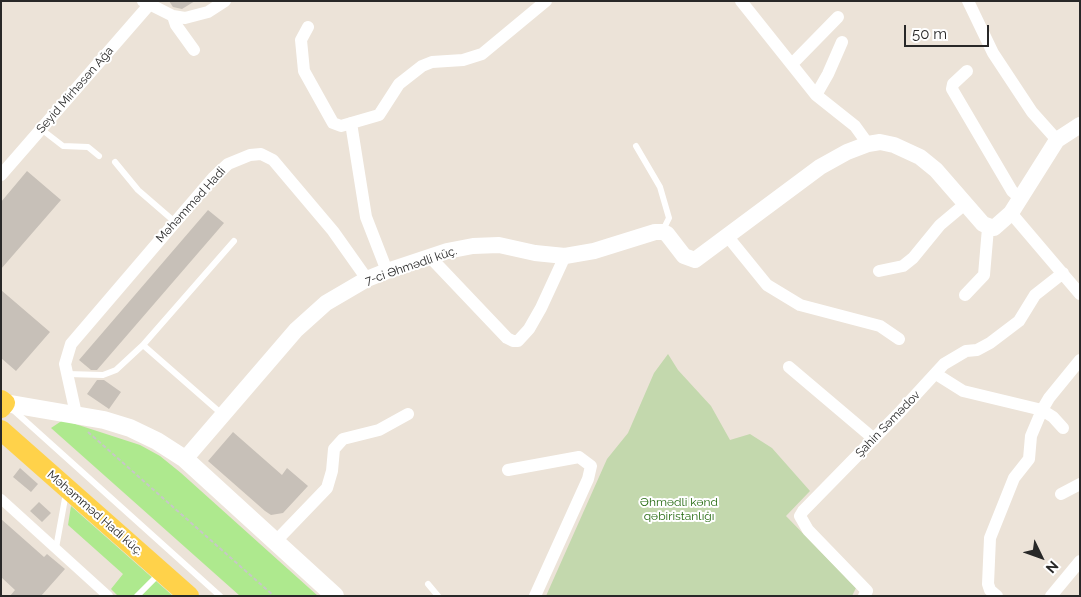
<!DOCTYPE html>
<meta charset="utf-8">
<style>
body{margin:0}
#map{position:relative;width:1081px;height:597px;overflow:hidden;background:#ece3d8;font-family:Raleway,sans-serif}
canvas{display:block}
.frame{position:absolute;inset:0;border:2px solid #282828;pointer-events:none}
.north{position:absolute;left:1016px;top:532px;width:50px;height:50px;-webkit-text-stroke:4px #fff;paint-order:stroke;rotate:132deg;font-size:14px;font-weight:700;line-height:20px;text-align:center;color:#282828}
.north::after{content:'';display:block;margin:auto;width:18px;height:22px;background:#282828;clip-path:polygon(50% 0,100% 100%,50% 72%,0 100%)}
.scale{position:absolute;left:904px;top:25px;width:85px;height:22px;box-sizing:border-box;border:2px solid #282828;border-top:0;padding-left:6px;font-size:15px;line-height:18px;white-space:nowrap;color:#282828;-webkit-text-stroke:4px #fff;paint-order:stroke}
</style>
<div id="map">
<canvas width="1081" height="597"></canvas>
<div class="frame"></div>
<div class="north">N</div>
<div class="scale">50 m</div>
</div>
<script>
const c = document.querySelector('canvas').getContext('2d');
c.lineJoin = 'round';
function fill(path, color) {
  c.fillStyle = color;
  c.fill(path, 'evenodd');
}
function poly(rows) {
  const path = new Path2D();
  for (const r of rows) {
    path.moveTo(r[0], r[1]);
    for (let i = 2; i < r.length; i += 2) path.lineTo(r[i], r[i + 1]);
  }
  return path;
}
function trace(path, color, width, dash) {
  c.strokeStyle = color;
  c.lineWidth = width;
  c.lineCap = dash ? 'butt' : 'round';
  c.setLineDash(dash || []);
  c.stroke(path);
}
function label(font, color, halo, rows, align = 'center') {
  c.font = font + ' Raleway,sans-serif';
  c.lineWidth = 4;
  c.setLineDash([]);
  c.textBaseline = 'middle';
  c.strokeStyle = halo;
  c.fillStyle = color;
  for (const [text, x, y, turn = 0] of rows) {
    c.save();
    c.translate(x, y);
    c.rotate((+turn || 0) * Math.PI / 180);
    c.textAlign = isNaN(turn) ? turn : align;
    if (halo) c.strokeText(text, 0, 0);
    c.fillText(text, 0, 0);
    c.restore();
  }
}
fill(poly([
 [63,420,140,445,160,456,181,473,318,596,240,596,51,428],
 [71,506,173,596,118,596,111,589,123,574,68,525]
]), '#aee98e');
fill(poly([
 [668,354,678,370,711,406,730,440,750,434,772,448,810,491,786,516,856,588,852,596,546,596,607,459,628,433,654,373]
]), '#c3d8ad');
fill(poly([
 [169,1,195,1,182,9,173,7],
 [27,171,61,200,1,269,1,202],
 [208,210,224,223,97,370,91,370,79,360],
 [1,290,50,332,16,371,1,358],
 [97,380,104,380,121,392,109,409,87,394],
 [233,432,282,475,287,468,308,486,283,513,271,515,265,511,208,461],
 [20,468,38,484,31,492,13,477],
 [39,502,51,513,42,522,30,511],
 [1,519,44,557,47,554,65,569,41,596,10,596,15,590,1,577]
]), '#c7c0b8');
trace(poly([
 [88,432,274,596]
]), '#c7c7c7', 2, [4, 2.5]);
trace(poly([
 [41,129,63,146,88,147,99,156],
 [636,146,660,187,669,218,663,230],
 [115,162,138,190,175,222],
 [143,345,223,415],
 [67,374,103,375,116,370,143,345,234,241],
 [11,408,220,596],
 [56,548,66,493],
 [428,584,438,596],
 [137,596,159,574]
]), '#fff', 6);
trace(poly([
 [1,499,108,596]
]), '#fff', 10);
trace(poly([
 [143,1,173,16,185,18,208,12,225,1],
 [741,1,816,95,855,126,868,144],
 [968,1,993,53,1032,112,1057,140],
 [173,16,176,25,194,50],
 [308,27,301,40,304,71,333,123,341,126,379,115,399,84,422,66,432,62,463,60,482,54,546,1],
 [792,64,838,17],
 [967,71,953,84,952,89,1012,191,1021,199],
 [816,95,828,74,842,42],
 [351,123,366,217,387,271],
 [1,175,149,5],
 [1011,213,1080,294],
 [728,237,767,285,800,305,880,326,899,339],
 [430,257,507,338,513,341,518,341,529,329,541,308,565,256],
 [879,271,903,266,913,258,940,225,965,204],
 [965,295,984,275,988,228],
 [789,367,874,439],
 [936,374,963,391,1042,410,1053,417,1063,428],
 [76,414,65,364,71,344,213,178,228,164,250,155,261,154,273,160,333,231,367,279],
 [508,470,579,457,591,466,588,479,535,596],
 [1061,494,1080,484],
 [275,542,327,488,332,471,334,449,343,439,379,430,408,414],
 [864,596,867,591,808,530,800,516,803,511,899,413,944,364,966,351,977,350,990,343,1019,321,1035,295,1063,273],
 [997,596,990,590,988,584,990,538,1014,478,1029,459,1031,436,1042,410,1049,398,1080,360],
 [1051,596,1080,561]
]), '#fff', 12);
trace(poly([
 [185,459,296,330,326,303,367,279,387,271,447,251,473,246,499,245,535,253,565,256,594,251,655,232,663,232,667,234,684,256,695,260,820,167,847,152,868,144,880,142,894,145,920,157,936,170,983,224,994,228,1011,213,1057,140,1080,125]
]), '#fff', 16);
trace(poly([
 [5,403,104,420,130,428,157,441,185,459,335,596]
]), '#fff', 18);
trace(poly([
 [1,400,5,403,1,408],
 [1,430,189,596]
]), '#ffd24a', 20);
label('12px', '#282828', '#fff', [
 ["Seyid Mirhəsən Ağa",75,90,-49],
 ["Məhəmməd Hadi",191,205,-48],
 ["7-ci Əhmədli küç.",411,266,-19],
 ["Şahin Səmədov",888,424,-46],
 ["Məhəmməd Hadi küç.",95,513,41]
]);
label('12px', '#266b12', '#fff', [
 ["Əhmədli kənd",679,502],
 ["qəbiristanlığı",679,516]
]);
</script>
